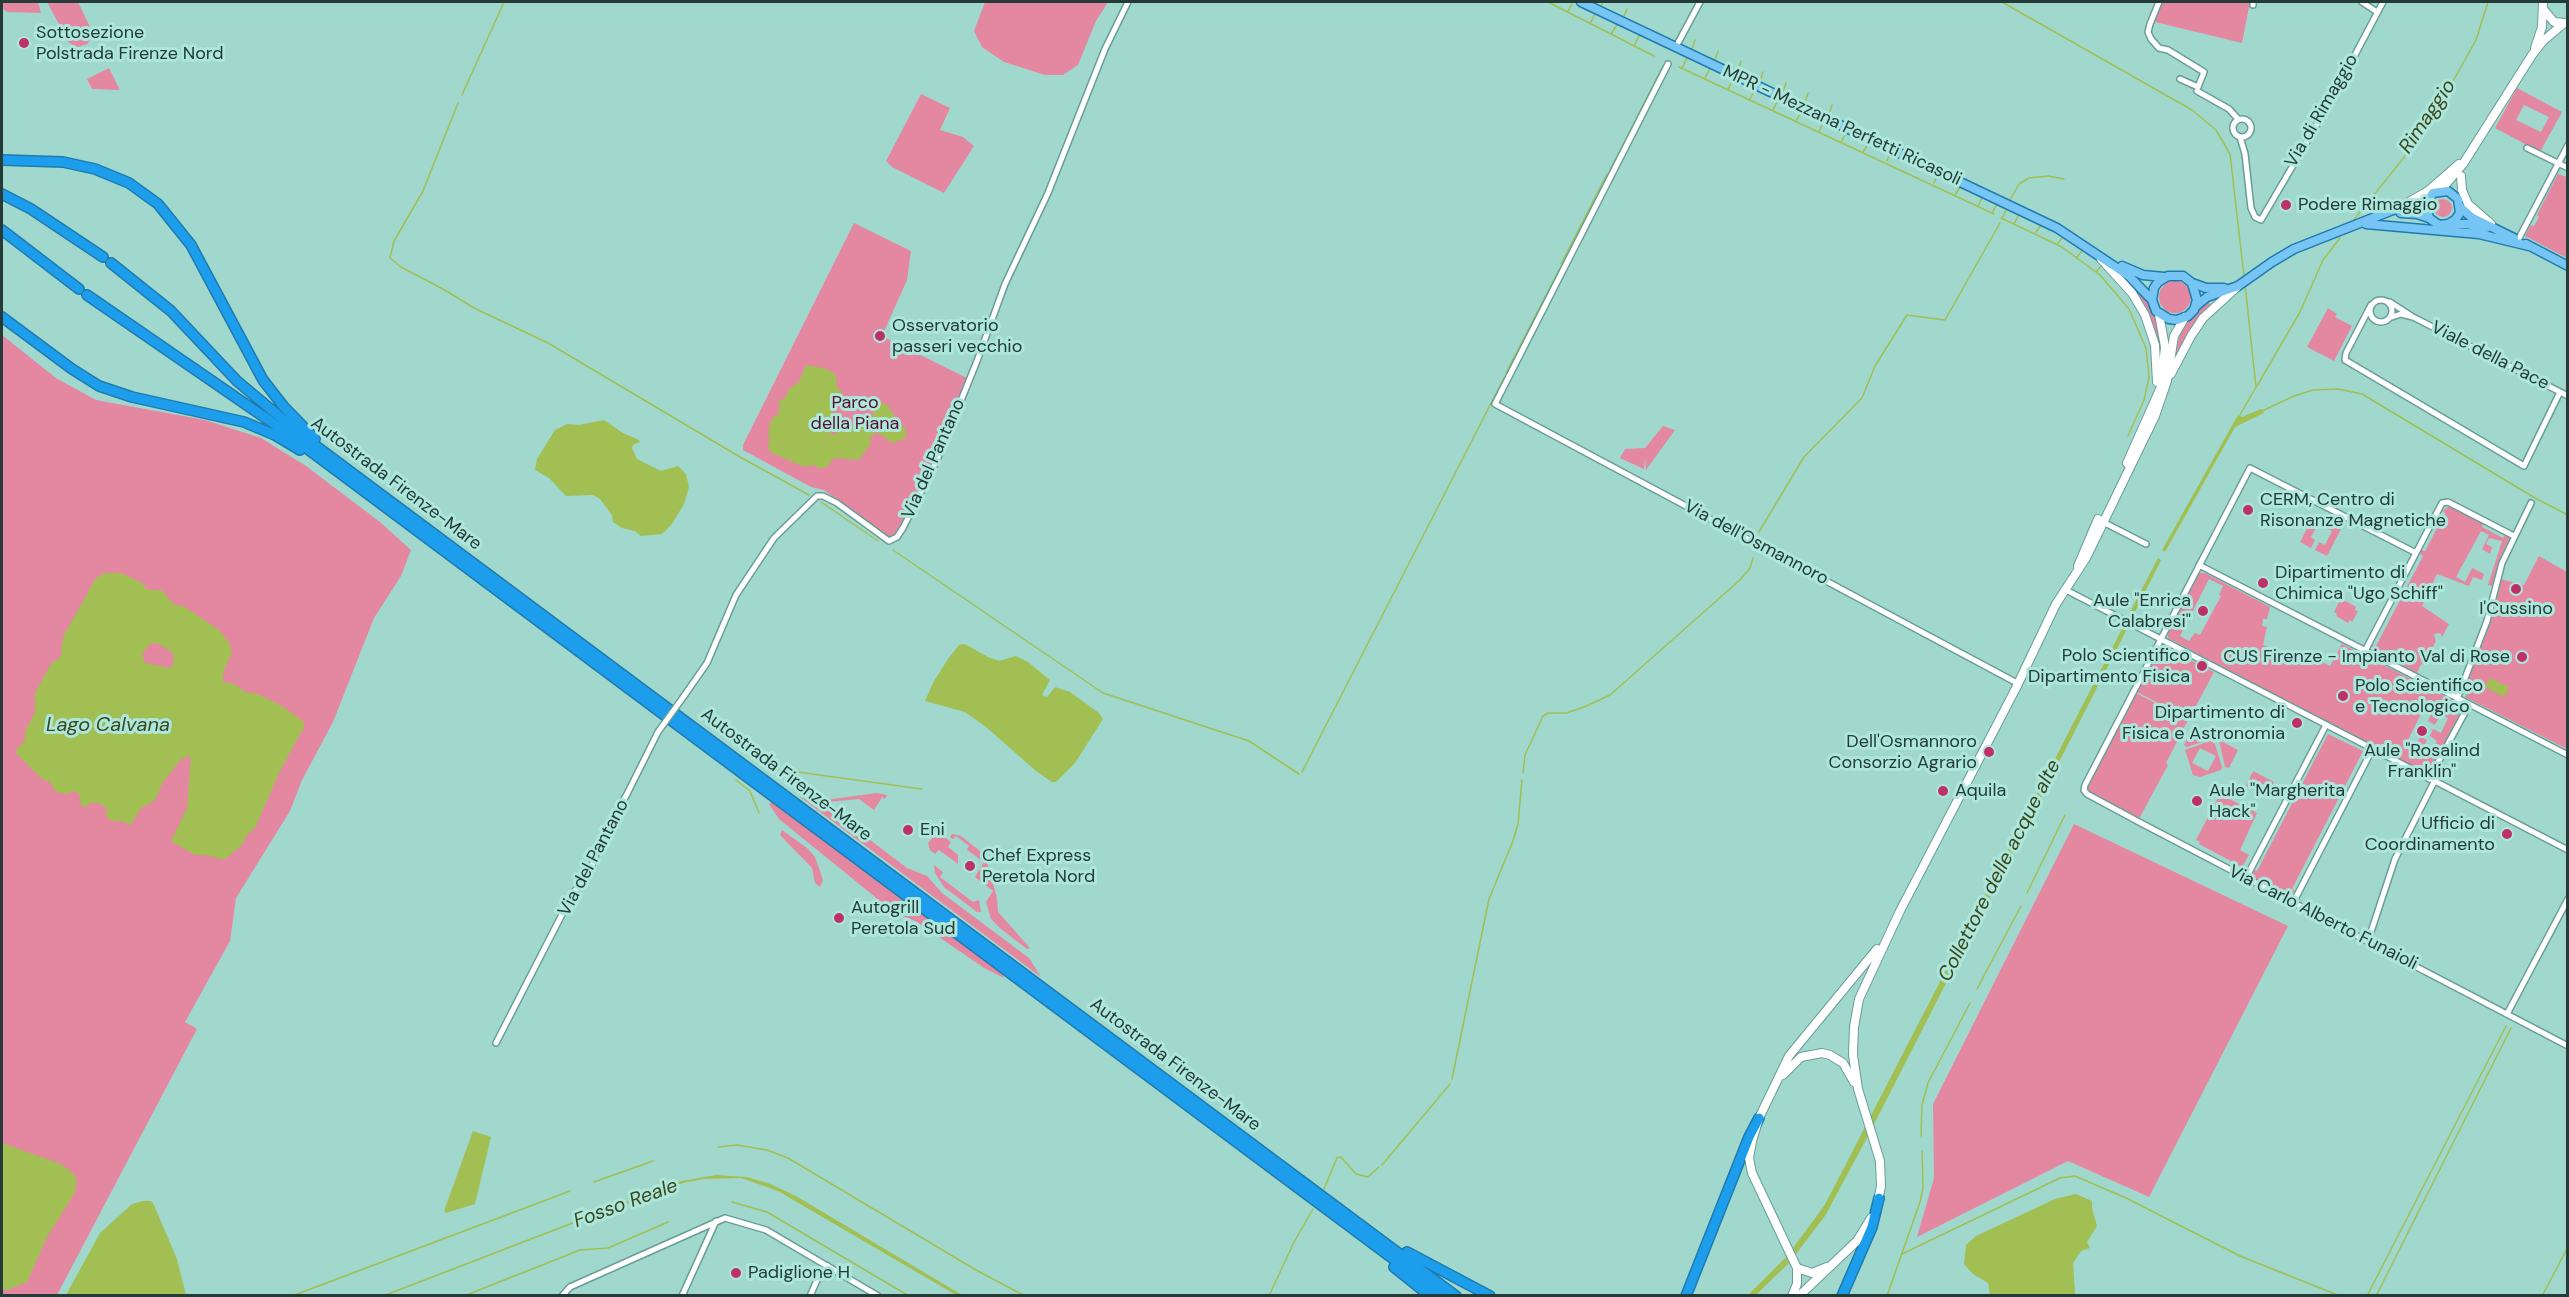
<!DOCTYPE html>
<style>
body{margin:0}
#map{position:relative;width:2569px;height:1297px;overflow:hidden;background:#a0d8ce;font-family:"DM Sans",sans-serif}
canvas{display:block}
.frame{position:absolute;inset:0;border:3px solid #243b37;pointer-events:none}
</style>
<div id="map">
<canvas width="2569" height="1297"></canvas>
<div class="frame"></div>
</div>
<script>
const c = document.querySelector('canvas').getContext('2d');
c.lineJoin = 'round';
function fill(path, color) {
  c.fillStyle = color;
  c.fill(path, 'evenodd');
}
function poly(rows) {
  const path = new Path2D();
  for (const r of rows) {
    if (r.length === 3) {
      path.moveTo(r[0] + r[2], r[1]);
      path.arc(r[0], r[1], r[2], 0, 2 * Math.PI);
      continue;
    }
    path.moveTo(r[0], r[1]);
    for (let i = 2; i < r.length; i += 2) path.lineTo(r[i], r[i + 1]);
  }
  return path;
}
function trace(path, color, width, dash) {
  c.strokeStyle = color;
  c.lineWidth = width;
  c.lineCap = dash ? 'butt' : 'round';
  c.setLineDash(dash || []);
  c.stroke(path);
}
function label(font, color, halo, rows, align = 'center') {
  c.font = font + ' "DM Sans",sans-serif';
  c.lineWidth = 6;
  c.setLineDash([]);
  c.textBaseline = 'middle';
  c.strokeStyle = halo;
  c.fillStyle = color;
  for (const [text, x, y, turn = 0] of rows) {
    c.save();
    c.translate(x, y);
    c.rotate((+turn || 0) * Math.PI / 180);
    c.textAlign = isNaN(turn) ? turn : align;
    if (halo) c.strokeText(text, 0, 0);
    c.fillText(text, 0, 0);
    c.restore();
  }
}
fill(poly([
 [2,2,38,2,41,13,7,12,2,8],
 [47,2,78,2,91,29,91,39,87,44,78,47,69,43],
 [985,2,1108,2,1096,21,1078,65,1063,75,1045,75,1004,62,982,47,974,31],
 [2163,2,2250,2,2242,43,2155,22],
 [109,68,120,90,92,89,87,79],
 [2517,88,2562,112,2540,152,2495,128],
 [2524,105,2549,117,2541,132,2516,120],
 [921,94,950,108,940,130,963,137,974,146,944,193,892,167,886,161],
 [2558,174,2567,177,2567,258,2525,236,2531,225,2534,226,2539,217,2537,215],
 [2443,208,9],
 [854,223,911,251,907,280,882,336,967,378,935,457,898,532,890,537,885,536,824,490,811,487,743,450,743,445],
 [2122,276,2145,298,2157,320,2162,345,2160,368,2157,344],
 [2175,297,16],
 [2207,300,2211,306,2173,362,2181,330],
 [2328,308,2337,314,2335,317,2352,326,2334,361,2307,347],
 [2,335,56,378,96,400,205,420,261,438,306,466,380,522,411,550,401,576,374,618,333,722,302,780,290,811,236,898,230,941,185,1022,197,1029,57,1295,2,1295],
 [1663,426,1675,430,1646,470,1645,458,1644,469,1620,458,1625,449,1645,448],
 [2450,506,2483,523,2482,527,2503,538,2505,535,2510,537,2500,558,2492,586,2488,585,2502,541,2489,538,2486,544,2492,547,2490,554,2482,549,2489,535,2481,531,2456,577,2465,582,2472,568,2484,574,2482,580,2473,577,2469,586,2437,574,2422,606,2449,624,2442,637,2440,633,2434,634,2436,641,2424,665,2421,664,2417,673,2374,651,2372,645,2376,646,2423,556,2419,553,2421,550,2425,551,2445,513,2442,511],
 [2314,515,2341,529,2327,556,2315,550,2319,542,2325,545,2332,531,2318,524,2311,537,2315,540,2311,548,2300,542],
 [2539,556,2567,572,2567,749,2465,697,2467,694,2462,692,2489,623,2500,579,2524,585],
 [2199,573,2205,573,2270,607,2267,619,2263,619,2262,626,2267,627,2263,645,2294,658,2298,650,2330,666,2342,644,2460,704,2461,711,2430,770,2423,773,2168,638,2168,634],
 [2209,579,2223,586,2219,595,2221,596,2200,635,2195,633,2189,641,2180,636],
 [2425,706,2433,710,2428,721,2435,725,2441,714,2448,718,2441,733,2433,729,2430,736,2437,741,2430,755,2422,751,2427,740,2420,737,2414,748,2406,744],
 [2344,600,2356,607,2355,610,2358,611,2352,622,2350,620,2348,623,2336,616,2337,614,2334,612,2339,602,2342,603],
 [2162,646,2214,672,2189,719,2137,692],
 [2136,693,2188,720,2166,763,2168,765,2139,819,2090,793,2087,788],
 [2193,727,2212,737,2210,739,2187,747,2184,745],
 [2328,734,2363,751,2365,756,2361,755,2292,889,2295,891,2288,896,2256,880,2253,873,2254,870,2257,871],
 [2219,740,2238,750,2229,768,2225,767],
 [2210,741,2215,744,2222,767,2221,770,2200,777,2193,775,2185,750],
 [2200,748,2216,756,2208,771,2192,763],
 [2253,771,2274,782,2271,788,2255,781,2254,784,2269,791,2266,796,2246,786],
 [877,793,887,795,885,799,882,797,874,810,859,799,827,802,825,800],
 [2220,794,2257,813,2240,850,2249,855,2242,867,2199,844,2200,842,2196,840],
 [799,796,832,811,907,868,927,876,942,893,1029,958,1041,977],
 [772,802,1003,975,1004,978,984,968,917,922,886,908,874,896,779,819,769,804],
 [927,824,951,842,948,847,958,855,958,864,939,850,935,854,930,850,928,843,933,837,923,829],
 [2074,824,2288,926,2149,1197,2068,1161,1917,1237,1934,1178,1933,1104],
 [782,830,807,848,815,857,823,880,820,887,815,883,812,868,780,835],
 [952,834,961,836,985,855,997,898,998,912,1030,948,1027,949,1001,929,991,919,986,902,993,891,975,877,984,862,967,850,969,846,956,836,953,839,950,837],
 [934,865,943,872,940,877,973,902,979,900,981,912,977,912,944,887,935,873]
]), '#e488a1');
fill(poly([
 [806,365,827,369,836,375,837,387,843,394,842,397,839,395,838,399,834,398,833,415,828,425,831,434,836,434,837,429,867,423,872,417,877,400,888,406,900,424,905,427,906,438,892,443,877,432,870,437,871,443,859,460,836,458,831,460,830,464,824,468,817,468,814,464,808,467,802,466,770,452,768,446,770,437,768,434,771,420,779,413,779,401,785,398,789,389,799,382],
 [2261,409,2264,413,2235,427,2165,552,2162,550,2238,415,2242,417],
 [604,420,623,433,639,440,640,442,633,445,632,448,637,459,661,471,678,466,686,474,689,487,684,504,672,524,662,534,641,536,635,531,622,528,613,522,612,515,600,499,593,495,566,496,549,478,535,470,537,459,555,430,567,424,579,425],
 [2158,558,2161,560,2132,618,2128,616],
 [105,573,121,573,142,583,148,590,162,590,173,604,185,607,219,630,228,641,232,652,223,673,223,682,235,684,245,692,258,694,282,706,304,722,304,727,279,773,255,828,246,836,243,844,224,860,207,855,195,855,171,841,187,808,191,756,181,759,163,782,155,800,140,809,131,825,121,821,112,821,106,816,107,808,99,803,90,803,87,807,81,805,79,794,74,791,66,794,56,792,49,781,42,779,15,752,25,740,25,732,35,712,35,693,51,664,62,655,61,649,64,635,96,578],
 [151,643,159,644,173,653,174,663,170,668,145,663,142,654],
 [2124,625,2128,627,1868,1136,1825,1216,1796,1254,1793,1248,1824,1206,1833,1189],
 [965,644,988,657,999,661,1016,656,1028,662,1050,680,1042,695,1047,697,1055,687,1070,692,1099,713,1103,719,1075,763,1056,782,1052,782,1036,771,986,727,965,712,925,701,934,681,948,659,959,645],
 [2490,678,2509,687,2504,697,2485,687],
 [473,1131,491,1137,475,1204,446,1213,444,1211],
 [2,1143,61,1164,73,1173,77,1181,74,1194,47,1237,27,1282,8,1290,2,1290],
 [716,1175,746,1177,768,1183,796,1196,962,1295,956,1295,778,1191,741,1178,704,1179,683,1183,596,1216,595,1214,676,1182],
 [2076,1194,2092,1201,2092,1208,2097,1226,2087,1242,2090,1248,2081,1251,2073,1263,2075,1294,1990,1295,1988,1283,1973,1274,1964,1264,1966,1245,1976,1236,2055,1199],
 [143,1201,151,1201,154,1205,177,1259,186,1295,66,1295,100,1233,132,1204],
 [1786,1257,1789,1263,1756,1295,1748,1295]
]), '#a1bf52');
trace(poly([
 [1548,2,1654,56],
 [2002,2,2192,110,2216,130,2230,154,2244,276],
 [1601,6,1603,2],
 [1568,11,1572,4],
 [1624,16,1627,9],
 [1590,24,1595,14],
 [1611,34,1617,25],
 [1634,46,1639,36],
 [1692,49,1695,40],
 [1715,60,1718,51],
 [1679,67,1994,214],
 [1682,68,1687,58],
 [1738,71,1741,61],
 [1705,78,1710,68],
 [1760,81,1763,72],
 [1728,89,1733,79],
 [1783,92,1786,83],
 [462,95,504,2],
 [1750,99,1755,89],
 [1805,102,1808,93],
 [458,103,423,191,394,241,390,258,401,267,443,289,474,308,548,343,740,457,809,495],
 [1773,110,1778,100],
 [1829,114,1832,105],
 [1796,121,1801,112],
 [1819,132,1823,122],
 [1841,142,1846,133],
 [1863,152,1868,144],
 [1887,161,1890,154],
 [1610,170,1662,68],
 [1934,183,1937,176],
 [1955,195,1960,187],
 [2010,200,2019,184,2029,178,2048,176,2064,179],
 [1978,206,1982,198],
 [1992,213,1997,204],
 [2003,217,2007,208],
 [2001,218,2062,247,2100,275,2129,309,2146,348,2149,377,2144,400,2128,436],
 [2353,221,2414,145,2434,115,2476,40,2488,2],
 [2014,224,2019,214],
 [2036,232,2041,225],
 [2058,243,2063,237],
 [2076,258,2083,250],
 [1561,264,1607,174],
 [2096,272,2101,266],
 [1506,373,1560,268],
 [2257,386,2300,312,2323,260,2340,238],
 [2262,411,2294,396,2313,390,2338,389,2362,394,2535,498,2568,515],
 [2240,415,2256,387,2245,284],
 [821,502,878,541],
 [1759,532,1804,457,1862,398,1875,366,1907,315,1945,320,2000,223],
 [893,550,1103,693,1249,741,1299,774],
 [752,758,768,768,922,789],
 [1302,772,1504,378],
 [1523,773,1525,755,1543,716,1548,713,1566,713,1584,707,1610,695,1740,580,1750,568,1753,558],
 [736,780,750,791,759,813],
 [2027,893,2065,815],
 [1977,989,2021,906],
 [1452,1079,1489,899,1513,841,1518,824,1522,780],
 [1921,1136,1922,1105,1928,1083,1970,1003],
 [718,1147,737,1145,767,1150,788,1158,976,1270,1025,1296],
 [1382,1165,1450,1084],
 [594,1182,653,1161],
 [1324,1189,1337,1158,1341,1157,1356,1174,1368,1177,1379,1167],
 [732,1202,767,1212,909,1296],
 [1902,1254,2060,1178,2075,1176,2126,1198,2240,1256,2340,1296],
 [292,1296,570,1191],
 [383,1296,596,1214],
 [464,1296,580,1250,608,1248,668,1222],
 [1269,1296,1294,1242,1313,1209],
 [1887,1296,1920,1202,1923,1188,1922,1151],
 [2367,1296,2506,1026],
 [2376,1296,2511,1028],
 [2542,1296,2568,1247]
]), '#a1bf52', 1.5);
const street = poly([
 [2159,2,2150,24,2148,32,2151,39,2159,48,2168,50,2204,72,2198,87,2180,79],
 [2362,2,2377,12],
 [2253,5,2253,2],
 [1678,43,1700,2],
 [1668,64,1495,404,2017,683],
 [2197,91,2229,109,2238,119],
 [2242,128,9],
 [2240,137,2245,154,2251,208,2255,217,2261,220,2329,104,2383,2],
 [2527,148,2568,168],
 [2518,240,2568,145],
 [2381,311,11],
 [2390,302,2413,317,2401,314,2392,317],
 [2371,305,2346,353,2345,360,2524,466,2560,392],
 [2413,317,2568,396],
 [2103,522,2146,544],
 [2416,553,2250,468,2085,785,2084,790,2087,794,2139,822,2568,1046],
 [2199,565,2568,755],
 [2066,590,2568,850],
 [2365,651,2442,503,2448,502,2514,536],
 [684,696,707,663,736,595,774,538,817,496,823,496,837,503,889,541,897,537,903,528,937,460,977,361,1005,284,1048,193,1105,49,1128,2],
 [2457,699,2487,621,2502,563,2531,503],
 [2429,779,2469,705],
 [2246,878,2326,725],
 [2293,903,2372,750],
 [2368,941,2395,859,2434,782],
 [2507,1014,2568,899],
 [496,1043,573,893,589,875,599,844,627,794,658,732],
 [562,1296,570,1287,725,1218,766,1230,878,1296],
 [682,1296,716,1221],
 [810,1296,818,1278,828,1266]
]);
const secondary = poly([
 [2544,10,2554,22,2565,23],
 [2535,48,2542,27,2543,2],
 [2461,176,2462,190,2468,204,2491,224],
 [2441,190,2463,164,2532,55,2543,41,2563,24],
 [2398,208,2428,191,2459,164],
 [2101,259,2132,293,2145,315,2155,345,2157,382],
 [2171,374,2191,336,2203,318,2237,287],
 [2127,463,2161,387,2165,347,2159,314],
 [2078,566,2098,519],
 [1783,1075,1801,1057,1822,1053,1830,1055,1843,1063,1854,1082],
 [1878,1201,1881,1186,1880,1161,1858,1089,1853,1055,1854,1027,1859,999,1900,911,2016,688,2056,604,2086,558,2155,416,2167,381,2174,336,2185,317],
 [1797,1268,1812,1273,1827,1267],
 [1792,1296,1797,1284,1797,1268,1752,1173,1749,1158,1752,1141,1759,1118,1789,1056,1877,949],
 [1799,1296,1857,1241,1871,1218]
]);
const primary = poly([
 [1581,2,2057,228,2129,276,2152,300],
 [2460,207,2471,217,2514,238],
 [2401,213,2417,214,2429,218,2439,225,2448,224,2455,220,2460,213,2458,199,2448,191,2433,193,2426,203,2429,218],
 [2366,224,2479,234,2529,246],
 [2448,224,2467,224,2486,228],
 [2526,244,2568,266],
 [2122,266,2143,275,2164,277],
 [2192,283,2197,300,2194,310,2188,316,2177,320,2169,319,2156,311,2152,300,2154,288,2158,282,2168,276,2183,276,2192,283,2206,288,2224,288],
 [2195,307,2207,297,2238,286,2272,262,2294,249,2393,210,2414,207,2428,199]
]);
const highway = poly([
 [2,160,63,162,95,169,129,183,158,204,191,245,263,380,284,407,315,439],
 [2,194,31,209,103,257],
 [2,230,79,289],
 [111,263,171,311,237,381,304,437,1456,1296],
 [87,295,270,421,1443,1296],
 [2,317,72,369,99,386,132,397,244,422,275,435,300,450],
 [1407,1252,1490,1296],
 [1394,1267,1430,1296],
 [1686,1296,1749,1137,1759,1118],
 [1842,1296,1872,1227,1879,1198]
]);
trace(street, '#689e95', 8);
trace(secondary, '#689e95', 10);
trace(primary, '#1f7bad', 11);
trace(highway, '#1f7bad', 12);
trace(street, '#fff', 5);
trace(secondary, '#fff', 8);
trace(primary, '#77c5f4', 8);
trace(highway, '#1d9eec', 9);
const streetBridge = poly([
 [658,732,684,696]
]);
trace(streetBridge, '#689e95', 8, []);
trace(streetBridge, '#fff', 5);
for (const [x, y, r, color] of [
 [24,43,6,"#bd3166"],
 [2286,205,6,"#bd3166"],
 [880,336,6,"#bd3166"],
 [2248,510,6,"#bd3166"],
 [2263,583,6,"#bd3166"],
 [2516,589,6,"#bd3166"],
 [2203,611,6,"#bd3166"],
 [2522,657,6,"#bd3166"],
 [2202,666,6,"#bd3166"],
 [2343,696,6,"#bd3166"],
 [2297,723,6,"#bd3166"],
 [2422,731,6,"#bd3166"],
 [1989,752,6,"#bd3166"],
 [1943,791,6,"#bd3166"],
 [2197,801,6,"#bd3166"],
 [908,830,6,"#bd3166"],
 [2507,834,6,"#bd3166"],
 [970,866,6,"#bd3166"],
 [839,918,6,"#bd3166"],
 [736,1273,6,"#bd3166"]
]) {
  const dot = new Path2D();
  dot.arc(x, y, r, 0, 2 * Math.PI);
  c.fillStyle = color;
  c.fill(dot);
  trace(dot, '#ade6db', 2);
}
label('18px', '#243b37', '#ade6db', [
 ["Sottosezione",36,33],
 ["Polstrada Firenze Nord",36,54],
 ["Podere Rimaggio",2298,205],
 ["Osservatorio",892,326],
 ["passeri vecchio",892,347],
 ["CERM, Centro di",2260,500],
 ["Risonanze Magnetiche",2260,521],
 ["Dipartimento di",2275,573],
 ["Chimica \"Ugo Schiff\"",2275,594],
 ["Aule \"Enrica",2191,601,"right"],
 ["Calabresi\"",2191,622,"right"],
 ["I'Cussino",2516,609,"center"],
 ["Polo Scientifico",2190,656,"right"],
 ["Dipartimento Fisica",2190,677,"right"],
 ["CUS Firenze - Impianto Val di Rose",2510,657,"right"],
 ["Polo Scientifico",2355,686],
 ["e Tecnologico",2355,707],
 ["Dipartimento di",2285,713,"right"],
 ["Fisica e Astronomia",2285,734,"right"],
 ["Dell'Osmannoro",1977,742,"right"],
 ["Consorzio Agrario",1977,763,"right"],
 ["Aule \"Rosalind",2422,751,"center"],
 ["Franklin\"",2422,772,"center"],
 ["Aquila",1955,791],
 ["Aule \"Margherita",2209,791],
 ["Hack\"",2209,812],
 ["Ufficio di",2495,824,"right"],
 ["Coordinamento",2495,845,"right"],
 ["Eni",920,830],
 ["Chef Express",982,856],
 ["Peretola Nord",982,877],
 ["Autogrill",851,908],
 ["Peretola Sud",851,929],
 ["Padiglione H",748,1273]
], 'left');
label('18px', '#243b37', '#ade6db', [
 ["Via di Rimaggio",2322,111,-60],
 ["MPR - Mezzana Perfetti Ricasoli",1842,126,25],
 ["Viale della Pace",2490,356,27],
 ["Via del Pantano",934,459,-66],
 ["Autostrada Firenze-Mare",396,484,37],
 ["Via dell'Osmannoro",1756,543,28],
 ["Autostrada Firenze-Mare",786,775,37],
 ["Via del Pantano",594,858,-62],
 ["Via Carlo Alberto Funaioli",2323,918,27],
 ["Autostrada Firenze-Mare",1175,1065,37]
]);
label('18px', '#55102a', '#ade6db', [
 ["Parco",855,403],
 ["della Piana",855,424]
]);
label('italic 20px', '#3b481c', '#ade6db', [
 ["Rimaggio",2428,117,-56],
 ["Lago Calvana",108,726],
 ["Collettore delle acque alte",2000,871,-63],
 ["Fosso Reale",626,1204,-20]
]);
</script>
